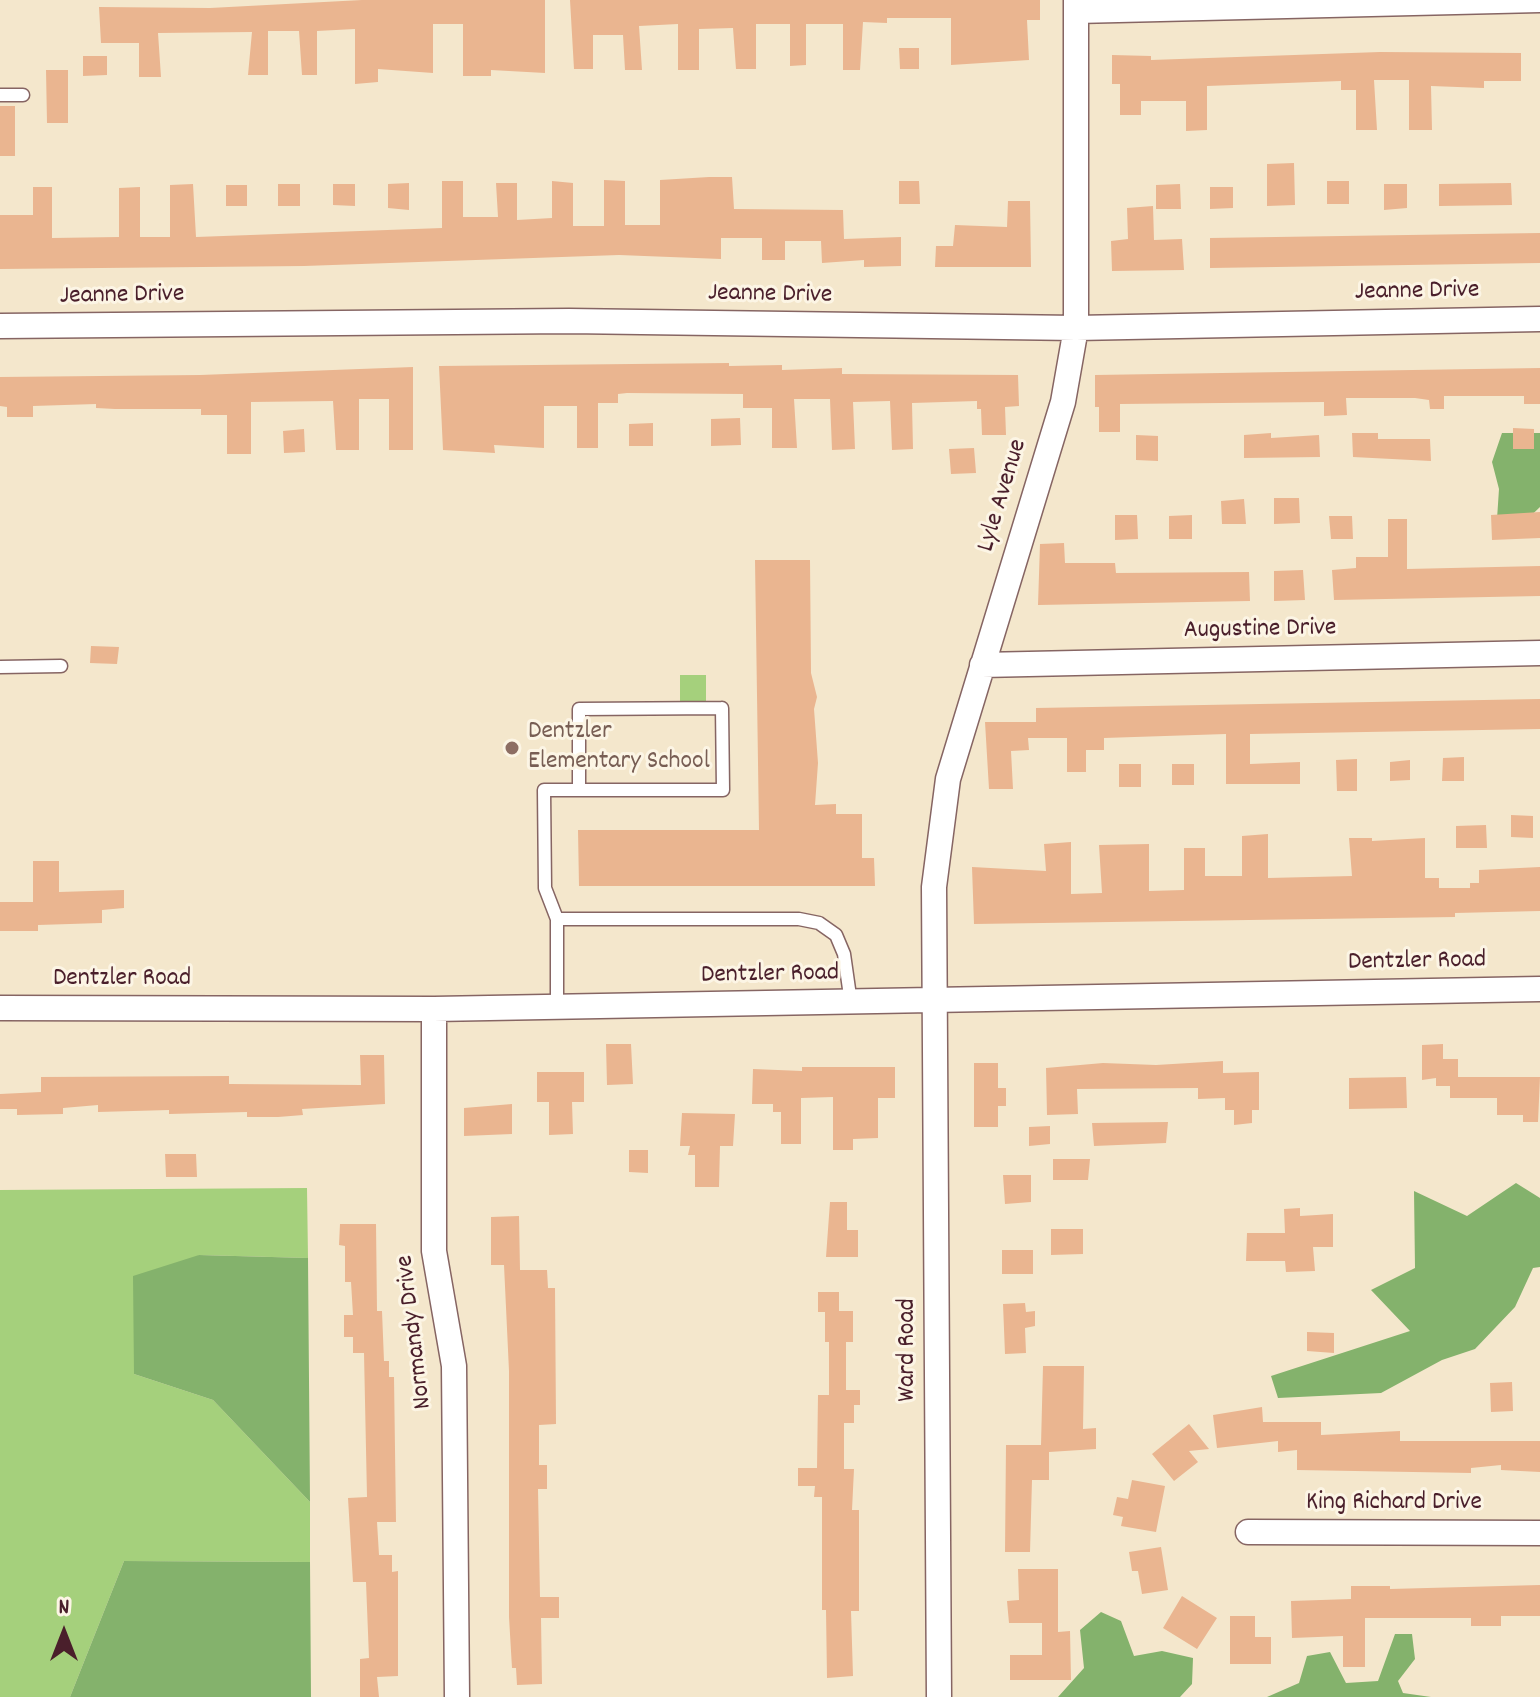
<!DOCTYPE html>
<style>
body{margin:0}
#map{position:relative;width:1540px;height:1697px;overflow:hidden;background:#f4e7cc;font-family:Dekko,sans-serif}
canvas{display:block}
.north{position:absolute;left:24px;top:1593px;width:80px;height:80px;-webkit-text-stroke:6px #fcf5e5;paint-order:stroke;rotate:0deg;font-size:22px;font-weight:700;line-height:32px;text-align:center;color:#4a1f2b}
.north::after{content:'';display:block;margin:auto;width:28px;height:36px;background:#4a1f2b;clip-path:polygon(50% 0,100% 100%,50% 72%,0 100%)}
</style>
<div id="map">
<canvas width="1540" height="1697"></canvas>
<div class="north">N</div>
</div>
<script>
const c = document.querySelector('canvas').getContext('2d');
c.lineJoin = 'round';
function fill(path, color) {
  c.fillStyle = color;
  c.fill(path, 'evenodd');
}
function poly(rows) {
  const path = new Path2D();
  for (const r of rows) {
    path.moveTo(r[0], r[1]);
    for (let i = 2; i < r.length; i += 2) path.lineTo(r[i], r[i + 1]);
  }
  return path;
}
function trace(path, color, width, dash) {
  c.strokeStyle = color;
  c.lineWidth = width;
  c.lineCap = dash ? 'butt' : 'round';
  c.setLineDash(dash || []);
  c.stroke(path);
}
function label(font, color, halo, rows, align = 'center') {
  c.font = font + ' Dekko,sans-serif';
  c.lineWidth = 6;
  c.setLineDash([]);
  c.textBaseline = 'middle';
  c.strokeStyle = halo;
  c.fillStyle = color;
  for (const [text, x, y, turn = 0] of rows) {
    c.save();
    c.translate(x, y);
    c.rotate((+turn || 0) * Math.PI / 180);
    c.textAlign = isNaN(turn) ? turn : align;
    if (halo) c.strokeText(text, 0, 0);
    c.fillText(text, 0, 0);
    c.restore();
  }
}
fill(poly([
 [680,675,706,675,706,701,680,701],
 [307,1188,308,1258,199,1255,134,1374,213,1400,310,1502,310,1562,124,1561,70,1697,0,1697,0,1190]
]), '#a5d07c');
fill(poly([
 [1502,433,1540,433,1540,507,1517,529,1497,519,1499,489,1492,462],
 [1516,1183,1540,1198,1540,1267,1533,1268,1515,1307,1475,1349,1442,1360,1381,1393,1278,1398,1271,1376,1410,1331,1371,1290,1415,1268,1414,1191,1467,1216],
 [199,1255,308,1258,310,1502,213,1400,134,1374,133,1276],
 [124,1561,310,1562,311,1697,70,1697],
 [1101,1612,1121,1621,1134,1656,1162,1651,1193,1658,1192,1684,1180,1697,1058,1697,1084,1668,1080,1630],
 [1395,1634,1412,1634,1415,1659,1398,1681,1403,1693,1431,1697,1267,1697,1299,1683,1307,1656,1330,1652,1346,1683,1378,1681]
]), '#84b26c');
fill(poly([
 [362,0,545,0,545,73,491,70,491,76,463,76,463,24,433,24,433,73,378,69,378,82,355,84,355,29,317,31,317,75,302,75,299,31,268,31,268,75,248,75,252,32,158,33,161,77,139,77,139,43,101,43,99,7,210,8],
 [570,0,1040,0,1040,20,1027,20,1029,60,951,65,951,18,887,18,887,23,863,22,860,70,843,70,843,24,806,24,806,65,790,66,790,24,756,24,756,69,736,69,733,28,699,29,699,70,678,70,678,24,639,26,642,70,625,70,623,35,593,35,593,69,574,69],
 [899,48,919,48,919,69,900,69],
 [1380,52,1521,53,1521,81,1484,81,1484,88,1431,86,1432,130,1409,130,1409,80,1374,80,1377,130,1356,130,1356,90,1341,90,1341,81,1207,86,1207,130,1186,131,1186,101,1141,101,1141,115,1120,115,1120,84,1112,84,1112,55,1151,56,1151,60],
 [83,56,107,56,107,75,83,76],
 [46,70,68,70,68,123,47,123],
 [0,106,15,106,15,156,0,156],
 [1294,163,1295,205,1267,206,1267,164],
 [709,177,732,177,734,209,843,210,844,239,901,237,901,266,864,267,864,260,822,263,821,241,785,241,785,260,762,260,762,238,721,238,721,259,619,255,304,266,0,269,0,215,33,215,33,187,52,187,52,238,119,237,119,188,140,187,140,237,170,237,170,185,193,184,196,237,442,228,442,181,463,181,463,217,498,217,496,183,517,183,517,220,552,218,552,181,573,183,573,226,604,226,604,180,625,181,625,225,660,225,660,180],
 [899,181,919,181,920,204,899,204],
 [1327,181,1349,181,1349,204,1327,204],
 [409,183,409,210,388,208,388,184],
 [1511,183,1512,205,1439,206,1439,184],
 [278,184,300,184,300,206,278,206],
 [333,184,355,184,355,206,333,205],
 [1180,184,1181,209,1156,209,1156,185],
 [1384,184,1407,184,1407,208,1384,210],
 [226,185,247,185,247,206,226,206],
 [1210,187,1233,187,1233,208,1210,209],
 [1008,201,1030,201,1031,267,935,267,936,246,953,246,955,225,1007,227],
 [1153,206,1154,240,1182,239,1184,270,1112,271,1111,241,1128,239,1127,208],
 [1540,233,1540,263,1210,268,1210,238],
 [729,363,729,366,782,365,782,370,842,368,842,374,1018,375,1019,406,1005,407,1006,435,982,435,981,409,977,409,977,401,912,403,913,449,892,450,890,401,853,402,855,449,832,450,830,399,794,399,797,448,772,448,772,408,743,408,743,394,627,393,618,394,618,403,598,403,598,448,577,448,577,406,544,406,544,448,494,445,495,453,443,450,439,366],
 [413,367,413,450,389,450,389,399,359,399,359,450,336,450,333,401,251,402,251,454,227,454,227,415,201,415,201,409,115,409,96,408,96,404,33,406,33,417,7,417,7,407,0,406,0,377,200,375],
 [1540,368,1540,404,1524,404,1524,396,1444,396,1444,409,1430,409,1429,400,1415,398,1346,398,1347,415,1324,416,1324,402,1120,404,1120,432,1099,432,1099,407,1095,407,1095,375],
 [740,418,741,445,711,446,711,419],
 [653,423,653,446,629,446,629,424],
 [1513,428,1534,429,1534,449,1513,449],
 [304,429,305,452,284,453,283,431],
 [1271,433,1271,438,1319,435,1320,457,1244,458,1244,435],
 [1352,433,1378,433,1378,439,1430,439,1431,461,1353,457],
 [1136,435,1158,436,1158,461,1136,460],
 [974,448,976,473,951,474,949,449],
 [1274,498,1299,498,1300,523,1274,524],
 [1244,499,1246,524,1222,524,1221,501],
 [1540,512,1540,538,1492,540,1491,515],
 [1115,515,1137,515,1138,539,1115,540],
 [1192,515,1192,539,1169,539,1169,516],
 [1329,516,1352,516,1353,539,1331,539],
 [1388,519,1407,519,1407,569,1540,566,1540,596,1334,600,1332,570,1356,568,1356,557,1388,557],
 [1064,543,1065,563,1115,563,1116,573,1249,572,1250,601,1038,605,1040,544],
 [755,560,810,560,811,673,817,697,814,709,818,763,815,805,836,804,836,814,862,814,862,858,874,858,875,886,579,886,578,830,759,830],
 [1303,570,1305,600,1274,601,1274,571],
 [91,646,119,647,117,664,90,663],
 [1540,699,1540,729,1250,734,1250,764,1300,762,1300,784,1226,784,1226,734,1104,738,1104,750,1086,750,1086,772,1067,772,1067,738,1028,738,1029,750,1011,751,1013,789,989,789,985,722,1036,722,1036,708],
 [1464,757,1464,781,1442,781,1443,758],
 [1357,759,1357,791,1337,791,1336,760],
 [1410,760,1410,780,1390,781,1390,762],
 [1119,764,1141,764,1141,787,1119,787],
 [1172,764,1194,764,1194,785,1172,785],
 [1511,815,1533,816,1533,838,1511,837],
 [1486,825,1487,848,1456,848,1456,826],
 [1268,834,1268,878,1352,876,1349,838,1372,838,1372,841,1425,838,1425,878,1439,878,1439,888,1470,888,1470,883,1479,883,1479,870,1540,867,1540,911,1455,913,1455,917,974,924,972,867,1046,871,1044,844,1071,842,1071,894,1102,893,1099,845,1149,844,1149,891,1184,890,1184,848,1205,848,1205,876,1242,876,1242,836],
 [33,861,59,861,59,892,124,890,124,908,102,910,102,923,38,925,38,931,0,931,0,902,33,902],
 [606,1044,631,1044,633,1084,607,1085],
 [1443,1044,1443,1059,1458,1059,1458,1077,1540,1077,1538,1122,1523,1122,1523,1115,1497,1115,1497,1098,1450,1098,1450,1086,1436,1086,1436,1078,1422,1080,1422,1045],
 [360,1055,384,1055,385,1104,302,1109,303,1115,278,1117,247,1117,247,1112,169,1114,169,1110,98,1112,98,1105,63,1108,63,1114,17,1115,17,1109,0,1109,0,1094,41,1092,41,1077,229,1076,229,1084,361,1085],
 [1223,1061,1223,1073,1259,1072,1259,1110,1252,1110,1252,1123,1234,1125,1234,1110,1225,1110,1225,1098,1198,1099,1198,1088,1077,1089,1078,1114,1047,1115,1046,1068,1103,1063,1156,1065],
 [974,1063,998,1063,998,1088,1006,1088,1006,1106,998,1106,998,1127,974,1127],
 [802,1067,895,1067,895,1098,878,1098,878,1138,853,1139,853,1150,833,1150,833,1097,801,1098,801,1144,781,1144,781,1112,773,1112,773,1104,752,1104,753,1069,802,1071],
 [537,1072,584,1072,584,1102,572,1102,573,1134,549,1135,549,1102,537,1102],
 [1406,1077,1407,1108,1349,1109,1349,1078],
 [512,1104,512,1134,464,1136,464,1108],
 [682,1113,735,1114,733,1146,720,1146,719,1187,695,1187,695,1155,688,1155,690,1146,680,1146],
 [1168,1122,1166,1143,1094,1146,1092,1123],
 [1050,1126,1050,1144,1029,1146,1029,1127],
 [629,1150,648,1150,648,1173,629,1172],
 [165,1154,196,1154,197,1177,166,1177],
 [1053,1159,1090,1159,1088,1180,1053,1180],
 [1003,1175,1031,1175,1031,1202,1005,1204],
 [830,1202,847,1202,847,1230,858,1230,858,1257,826,1257],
 [1300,1208,1300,1216,1333,1214,1333,1247,1313,1247,1315,1271,1286,1272,1285,1261,1246,1261,1247,1233,1285,1233,1284,1209],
 [519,1216,520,1270,547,1270,548,1288,555,1288,556,1424,539,1425,539,1465,547,1465,547,1489,538,1489,540,1597,559,1597,559,1618,541,1618,542,1684,517,1685,516,1668,512,1668,509,1617,509,1371,504,1265,491,1265,491,1217],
 [340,1224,376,1224,377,1311,382,1311,384,1361,389,1361,389,1377,394,1377,396,1522,377,1522,379,1555,392,1555,392,1572,398,1571,398,1676,377,1677,379,1697,360,1697,360,1659,369,1658,366,1582,353,1582,348,1498,367,1497,364,1353,353,1353,353,1337,344,1337,344,1315,353,1315,351,1282,345,1282,345,1246,339,1245],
 [1051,1229,1083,1229,1083,1254,1051,1255],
 [1002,1250,1033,1250,1033,1274,1002,1274],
 [818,1292,839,1292,839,1311,853,1311,853,1342,846,1342,846,1390,860,1390,860,1405,854,1405,854,1423,844,1423,844,1469,854,1469,852,1510,859,1510,859,1611,851,1611,853,1676,827,1678,826,1610,822,1610,822,1497,814,1497,815,1486,798,1486,798,1468,817,1468,818,1395,829,1395,829,1342,825,1342,825,1312,818,1312],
 [1025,1303,1026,1312,1035,1311,1035,1326,1025,1328,1026,1353,1005,1354,1003,1304],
 [1307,1332,1334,1333,1334,1353,1307,1351],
 [1043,1366,1084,1366,1083,1429,1096,1428,1096,1449,1049,1452,1049,1480,1032,1480,1030,1552,1005,1552,1006,1445,1041,1445],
 [1512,1382,1513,1411,1491,1412,1490,1383],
 [1262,1407,1263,1422,1321,1422,1321,1435,1400,1431,1400,1441,1540,1441,1540,1472,1501,1470,1501,1465,1471,1468,1471,1473,1297,1470,1297,1450,1278,1452,1278,1441,1217,1448,1213,1415],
 [1189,1424,1209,1449,1189,1451,1198,1462,1174,1481,1152,1454],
 [1132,1480,1165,1486,1156,1532,1121,1526,1123,1517,1113,1515,1117,1497,1128,1499],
 [1161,1547,1168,1590,1142,1594,1138,1571,1132,1571,1129,1552],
 [1018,1569,1058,1569,1058,1632,1070,1631,1071,1680,1010,1680,1010,1655,1042,1655,1042,1623,1009,1623,1007,1601,1019,1600],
 [1540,1585,1540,1616,1501,1616,1501,1626,1471,1626,1471,1618,1365,1618,1365,1667,1343,1667,1343,1636,1292,1638,1291,1601,1351,1599,1351,1586,1390,1586,1390,1589],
 [1182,1596,1217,1618,1197,1649,1163,1628],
 [1230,1616,1255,1616,1255,1637,1271,1637,1271,1664,1230,1664]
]), '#eab590');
const lane = poly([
 [0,95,23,95],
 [0,667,61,666],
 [722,708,723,790,579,790,579,709,722,708],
 [557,919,799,919,819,923,836,935,844,954,851,1003],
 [557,1007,557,919,545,888,544,790,579,790]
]);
const street = poly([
 [1076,11,1540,0],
 [0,326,569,321,1076,328,1540,319],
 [982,665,1540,653],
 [0,1008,434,1009,1540,989],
 [434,1009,434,1251,454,1366,457,1697],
 [1248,1532,1540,1533],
 [939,1697,934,887,948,779,1063,402,1076,328,1076,0]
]);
trace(lane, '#866563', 15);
trace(street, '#866563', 27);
trace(lane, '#fff', 12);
trace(street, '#fff', 24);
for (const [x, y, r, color] of [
 [512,748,8,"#8d6e63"]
]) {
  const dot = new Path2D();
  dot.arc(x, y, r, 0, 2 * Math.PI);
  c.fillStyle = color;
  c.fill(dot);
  trace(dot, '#fcf5e5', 3);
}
label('26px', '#4a1f2b', '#fcf5e5', [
 ["Jeanne Drive",1417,293,-1],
 ["Jeanne Drive",770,296,1],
 ["Jeanne Drive",122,297,-1],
 ["Lyle Avenue",1004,496,-73],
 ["Augustine Drive",1260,631,-1],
 ["Dentzler Road",1417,963,-1],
 ["Dentzler Road",770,976,-1],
 ["Dentzler Road",122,980],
 ["Normandy Drive",416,1332,-97],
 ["Ward Road",909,1350,-90],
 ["King Richard Drive",1394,1504]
]);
label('26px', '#785e54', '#fcf5e5', [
 ["Dentzler",528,733],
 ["Elementary School",528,763]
], 'left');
</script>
